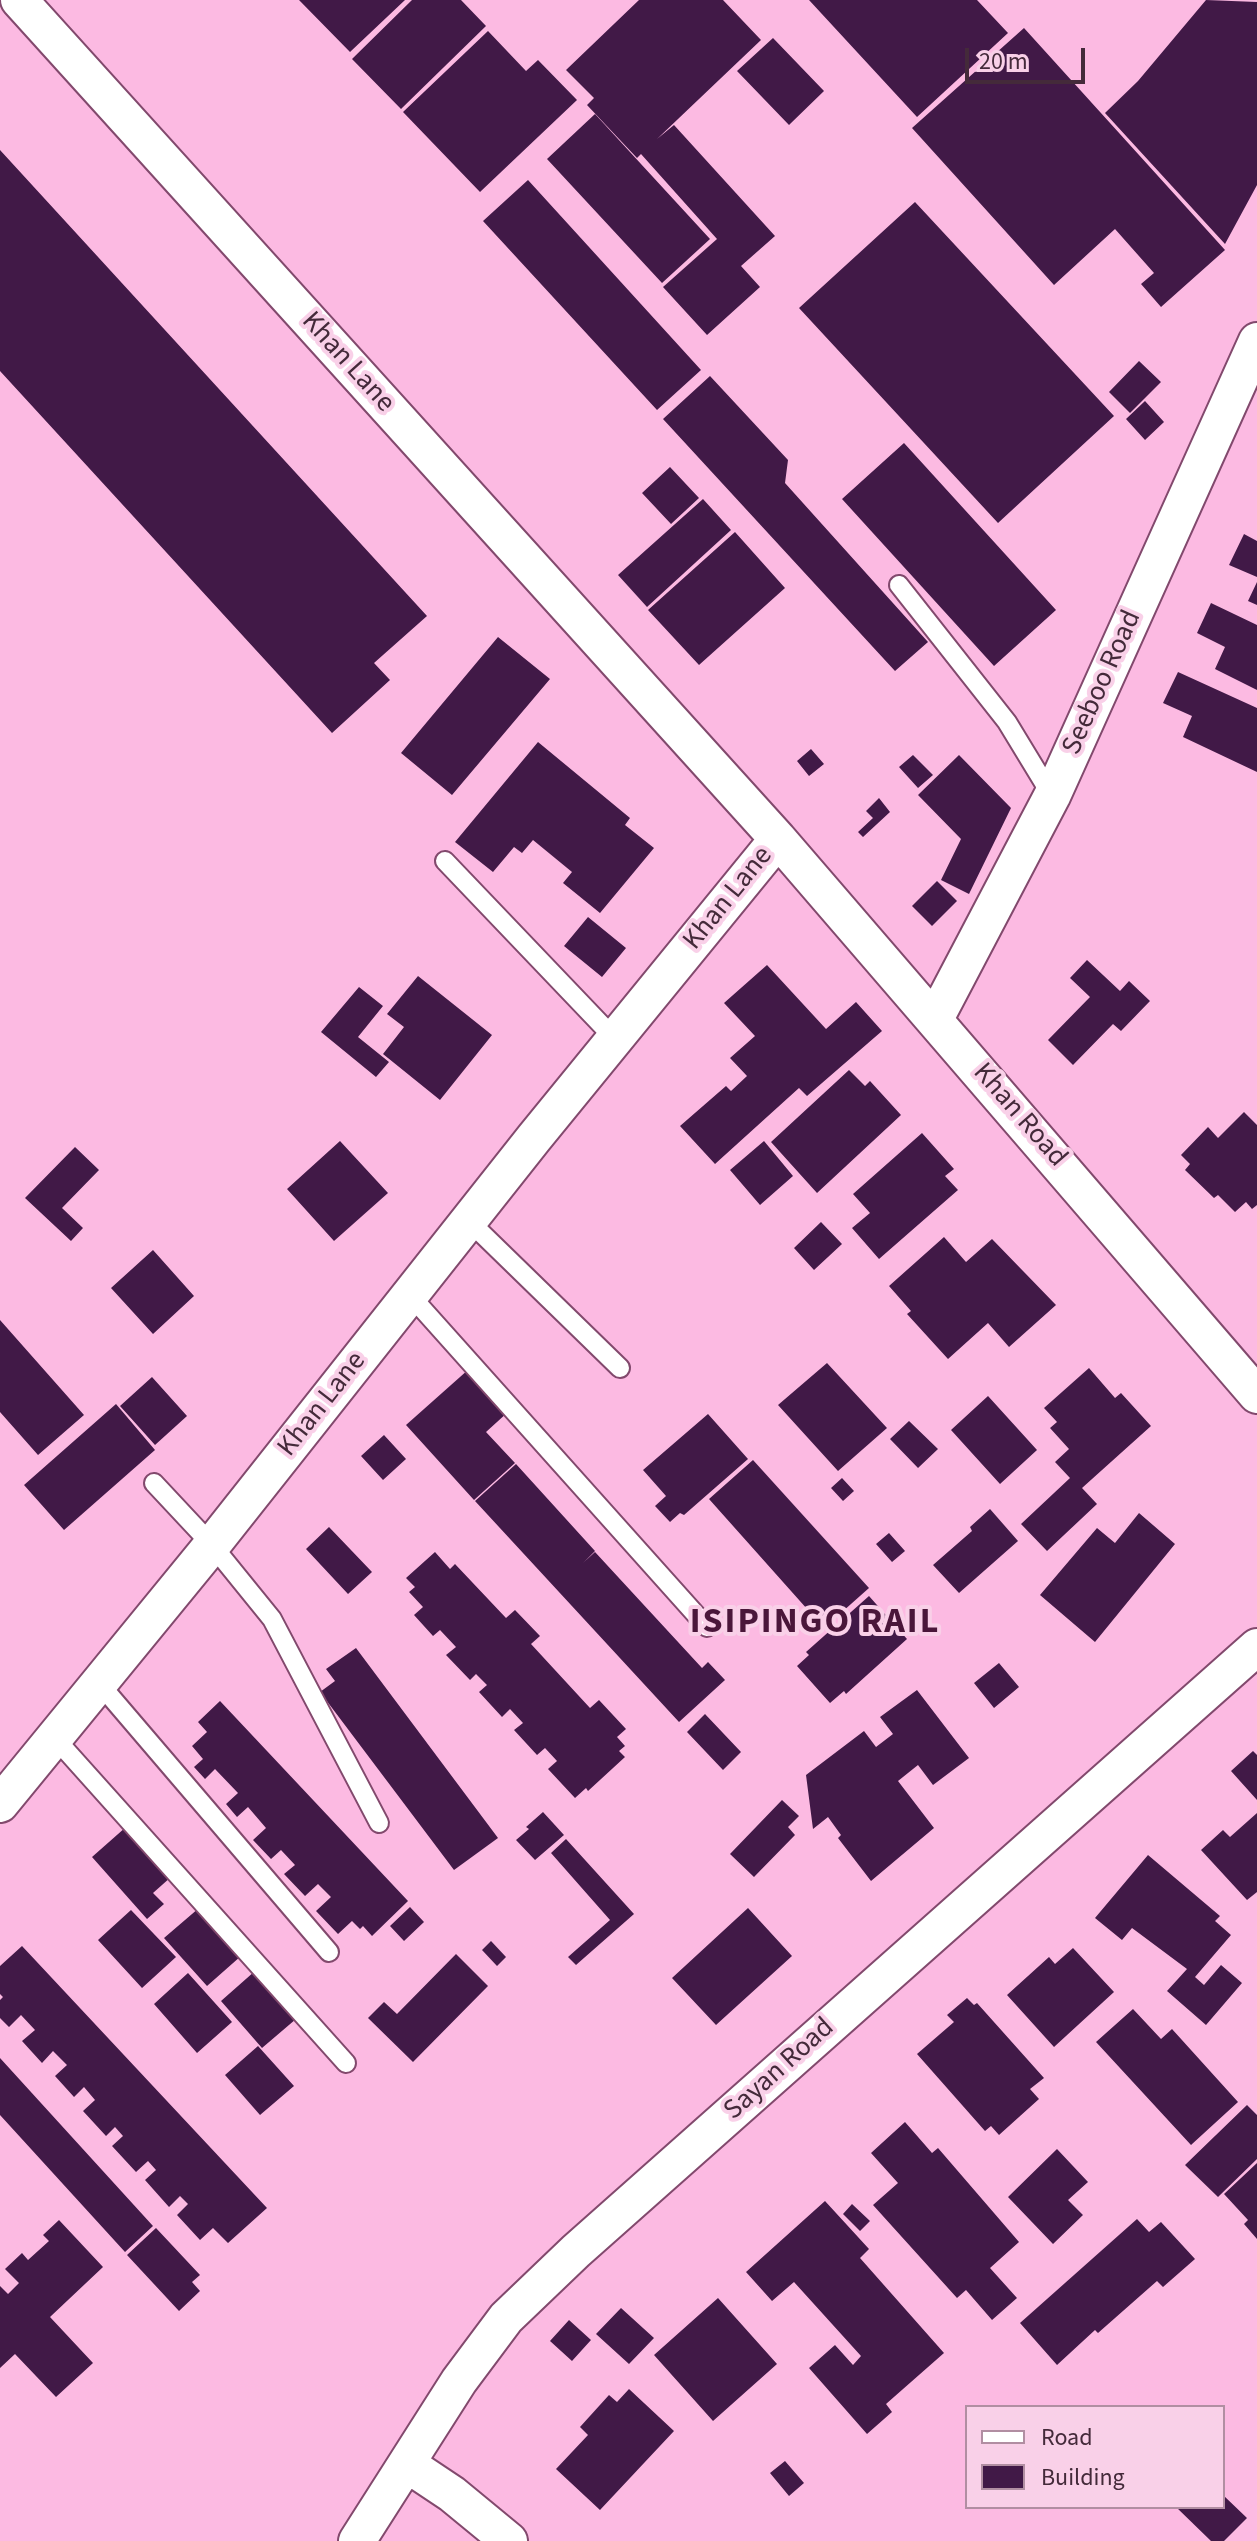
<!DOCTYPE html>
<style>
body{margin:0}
#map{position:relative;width:1257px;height:2541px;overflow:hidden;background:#fcbae2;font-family:"Source Sans 3",sans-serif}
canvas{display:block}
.legend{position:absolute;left:965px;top:2405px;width:260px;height:104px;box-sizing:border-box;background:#f9d0e8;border:2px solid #b18ea2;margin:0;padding:10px 14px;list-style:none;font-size:24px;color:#442a3a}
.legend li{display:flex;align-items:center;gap:16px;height:40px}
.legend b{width:40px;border:2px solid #b18ea2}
.scale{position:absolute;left:965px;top:48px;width:120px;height:36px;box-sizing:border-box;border:4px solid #442a3a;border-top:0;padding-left:10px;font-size:24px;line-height:28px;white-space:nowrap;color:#442a3a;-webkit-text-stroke:6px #f9d0e8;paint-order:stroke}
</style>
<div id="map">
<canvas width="1257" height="2541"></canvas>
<ul class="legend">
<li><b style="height:10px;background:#fff"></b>Road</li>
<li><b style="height:22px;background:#411947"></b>Building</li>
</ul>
<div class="scale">20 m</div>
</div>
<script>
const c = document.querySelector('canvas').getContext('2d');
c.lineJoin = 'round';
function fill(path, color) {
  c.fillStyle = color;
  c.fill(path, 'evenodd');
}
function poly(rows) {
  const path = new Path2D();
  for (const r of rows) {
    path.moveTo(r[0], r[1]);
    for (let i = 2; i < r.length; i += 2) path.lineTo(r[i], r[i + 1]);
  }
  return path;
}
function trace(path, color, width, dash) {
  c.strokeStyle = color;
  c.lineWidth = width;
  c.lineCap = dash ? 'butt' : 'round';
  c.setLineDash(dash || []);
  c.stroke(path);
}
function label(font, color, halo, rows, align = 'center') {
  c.font = font + ' "Source Sans 3",sans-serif';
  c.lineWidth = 8;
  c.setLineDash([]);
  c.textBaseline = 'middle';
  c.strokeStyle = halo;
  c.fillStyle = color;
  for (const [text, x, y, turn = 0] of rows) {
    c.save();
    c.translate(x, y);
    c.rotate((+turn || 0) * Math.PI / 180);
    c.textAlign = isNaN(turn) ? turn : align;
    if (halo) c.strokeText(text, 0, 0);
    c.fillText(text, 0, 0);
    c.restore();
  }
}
fill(poly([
 [299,0,405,0,350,52],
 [412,0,461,0,486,26,401,109,352,59],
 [639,0,723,0,761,40,657,139,674,125,775,236,741,266,760,287,707,335,663,287,717,239,641,154,637,158,587,105,594,98,566,70],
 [809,0,977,0,1008,33,917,117],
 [1206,0,1257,2,1257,185,1225,244,1105,113,1138,81],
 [1024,28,1225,250,1161,307,1141,284,1154,273,1115,229,1054,285,912,128],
 [488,31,526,71,538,60,577,100,480,192,403,112],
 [773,38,824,91,789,125,737,71],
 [595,114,710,239,662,283,547,159],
 [0,150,427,616,374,663,390,680,332,733,0,371],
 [528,180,701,370,657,410,483,221],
 [915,202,1114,416,998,523,799,308],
 [1139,361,1161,382,1130,413,1109,392],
 [710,376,788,460,785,483,928,642,895,671,663,419],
 [1145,401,1164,422,1145,440,1126,419],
 [904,443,1056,610,994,666,842,499],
 [670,467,699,498,671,524,642,493],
 [703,499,731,530,647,607,618,575],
 [735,532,785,588,699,665,648,610],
 [1244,534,1257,541,1257,577,1229,565],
 [1257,582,1257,605,1248,601],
 [1211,603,1257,625,1257,690,1215,669,1225,647,1197,633],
 [498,637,550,679,452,795,401,753],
 [1178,672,1257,708,1257,772,1183,737,1192,716,1163,703],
 [538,742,630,818,625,825,654,848,600,913,563,883,572,872,533,840,522,853,514,847,493,872,455,842],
 [811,749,824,764,809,776,797,761],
 [913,755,933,775,918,788,899,767],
 [959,755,1011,808,969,894,941,880,961,839,918,795],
 [879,798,890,812,863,837,858,832,873,818,866,811],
 [937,881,957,901,932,926,912,906],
 [588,917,626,948,602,977,564,946],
 [1087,960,1120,991,1129,981,1150,1001,1121,1031,1113,1024,1073,1065,1048,1040,1090,997,1070,978],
 [767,965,826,1029,856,1002,882,1031,807,1096,799,1088,715,1164,680,1126,726,1086,731,1091,747,1076,730,1058,755,1036,724,1003],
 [418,976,492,1035,440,1100,383,1054,404,1027,387,1014],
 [359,987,383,1006,358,1037,389,1062,376,1077,321,1032],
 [849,1070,865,1086,870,1081,901,1115,817,1193,771,1142],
 [1244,1112,1257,1125,1257,1205,1252,1209,1246,1202,1235,1212,1218,1195,1214,1198,1185,1170,1190,1164,1181,1155,1208,1127,1218,1138],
 [922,1133,954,1169,945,1176,958,1190,879,1259,852,1228,870,1213,853,1194],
 [340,1141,388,1193,334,1241,287,1189],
 [764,1141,793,1176,760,1205,730,1170],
 [75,1147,99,1170,62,1208,83,1228,71,1241,25,1198],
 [821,1222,842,1244,814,1270,794,1248],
 [944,1237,966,1262,992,1239,1056,1305,1009,1347,988,1323,948,1359,907,1314,911,1311,889,1286],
 [153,1250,194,1296,153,1334,111,1288],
 [0,1320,84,1415,38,1455,0,1412],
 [827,1363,887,1428,838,1471,778,1405],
 [1089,1368,1115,1398,1121,1393,1151,1426,1082,1488,1097,1504,1047,1551,1021,1524,1070,1478,1055,1462,1069,1449,1050,1428,1057,1422,1044,1408],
 [469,1369,508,1412,486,1432,515,1463,474,1500,406,1425],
 [152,1377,187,1416,155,1445,120,1406],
 [988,1396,1037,1450,1000,1484,951,1430],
 [116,1404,155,1450,64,1530,24,1485],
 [708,1414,748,1459,684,1515,680,1513,670,1522,655,1506,666,1496,643,1470],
 [909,1421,938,1449,918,1468,890,1439],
 [384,1435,406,1459,383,1480,361,1456],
 [753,1460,869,1588,824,1628,709,1499],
 [516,1464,595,1551,583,1563,595,1552,702,1668,708,1662,725,1680,679,1722,475,1501],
 [842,1478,854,1491,843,1501,831,1488],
 [990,1509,1018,1541,959,1593,933,1565,972,1531,970,1527],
 [1139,1513,1175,1544,1095,1642,1040,1595,1097,1528,1115,1543],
 [329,1527,372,1572,348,1594,306,1549],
 [889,1533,905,1551,892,1562,876,1544],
 [435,1552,450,1569,455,1564,506,1618,515,1610,540,1636,531,1644,590,1708,599,1700,626,1729,617,1737,625,1746,619,1751,625,1757,588,1791,586,1788,575,1798,548,1769,557,1761,545,1748,537,1755,514,1730,523,1723,510,1709,502,1717,479,1692,487,1685,476,1674,470,1680,446,1655,456,1647,440,1630,433,1636,414,1615,423,1607,409,1592,415,1587,406,1578],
 [869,1596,907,1639,846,1694,844,1691,830,1703,797,1666,809,1655,806,1652],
 [356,1648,498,1838,454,1870,320,1692,335,1681,326,1669],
 [999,1663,1019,1687,994,1708,974,1683],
 [917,1690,969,1758,933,1785,918,1765,898,1781,934,1828,871,1881,838,1838,841,1835,828,1817,813,1829,806,1775,864,1731,876,1747,893,1734,880,1717],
 [220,1701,408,1901,372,1936,363,1926,360,1929,352,1921,338,1934,316,1911,331,1897,318,1884,305,1896,284,1874,295,1865,281,1850,271,1859,253,1840,266,1828,248,1807,237,1817,226,1804,238,1793,215,1769,205,1779,194,1767,203,1759,192,1746,207,1732,198,1722],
 [705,1714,741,1752,723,1770,687,1732],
 [1253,1751,1257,1755,1257,1800,1231,1771],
 [782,1800,799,1816,788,1827,795,1835,754,1877,730,1854],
 [543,1812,564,1835,535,1860,516,1840,529,1829,526,1827],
 [1257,1813,1257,1892,1247,1900,1201,1850,1223,1830,1230,1837],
 [126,1827,171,1877,153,1893,164,1904,147,1919,92,1857],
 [566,1839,634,1914,576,1965,568,1957,610,1920,551,1853],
 [1148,1855,1220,1916,1215,1921,1231,1935,1195,1977,1204,1985,1221,1965,1242,1983,1206,2025,1167,1991,1187,1969,1132,1928,1122,1940,1095,1918],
 [410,1907,424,1922,404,1941,390,1926],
 [199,1908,241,1956,207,1986,164,1938],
 [748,1908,792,1956,716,2025,672,1978],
 [131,1910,176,1957,142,1988,98,1940],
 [491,1941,506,1957,497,1966,482,1950],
 [22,1946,267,2208,228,2243,213,2228,200,2240,177,2215,188,2204,180,2196,169,2207,145,2180,156,2170,148,2161,136,2172,112,2146,123,2136,115,2127,106,2136,83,2111,95,2100,84,2087,74,2097,55,2076,67,2065,53,2051,42,2063,22,2041,35,2030,21,2015,9,2027,0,2018,0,2000,3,1997,0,1994,0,1966],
 [1073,1948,1114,1992,1054,2047,1007,1995,1049,1957,1055,1964],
 [456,1954,488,1986,413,2062,368,2018,384,2002,397,2014],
 [255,1971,296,2019,262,2048,221,2001],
 [188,1973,232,2022,197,2053,154,2004],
 [967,1998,974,2005,977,2003,1044,2078,1030,2089,1039,2099,999,2135,991,2126,985,2131,917,2054,954,2022,947,2015],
 [1133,2009,1161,2039,1172,2029,1238,2102,1191,2145,1096,2042],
 [258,2046,294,2086,260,2115,225,2075],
 [0,2058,153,2226,125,2252,0,2115],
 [1247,2105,1257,2115,1257,2159,1218,2197,1185,2165],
 [905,2122,932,2153,938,2148,1019,2242,990,2268,1017,2298,992,2320,966,2290,957,2298,873,2205,898,2183,871,2153],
 [1057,2149,1088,2182,1068,2200,1083,2215,1053,2244,1008,2197],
 [1257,2163,1257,2239,1244,2224,1248,2220,1224,2194],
 [825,2201,869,2249,860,2258,944,2353,886,2404,892,2412,867,2434,809,2368,835,2345,853,2365,861,2356,794,2282,772,2301,746,2272],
 [852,2204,870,2221,860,2231,843,2214],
 [1137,2219,1149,2232,1161,2222,1195,2259,1163,2287,1157,2281,1098,2333,1095,2330,1057,2365,1020,2323],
 [59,2220,103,2267,50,2317,93,2363,56,2397,15,2354,0,2368,0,2286,8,2294,19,2283,5,2269,22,2253,28,2260,49,2241,43,2235],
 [156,2228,200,2275,192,2282,200,2291,179,2311,127,2255],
 [718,2298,777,2364,713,2421,654,2355],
 [621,2308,654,2338,629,2364,596,2334],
 [569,2320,591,2340,572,2361,550,2341],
 [629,2389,674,2431,600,2510,556,2469,588,2435,580,2427,609,2395,617,2402],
 [785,2461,804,2483,789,2496,770,2473],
 [1223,2495,1247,2518,1224,2541,1211,2541,1176,2507,1223,2507]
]), '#411947');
const service = poly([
 [899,585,1007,722,1052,796],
 [445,861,615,1039],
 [469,1221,620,1368],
 [410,1295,707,1627],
 [154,1483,212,1545,272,1619,379,1823],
 [99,1683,329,1952],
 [54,1737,346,2063]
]);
const minor = poly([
 [19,0,778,839,1257,1395],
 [935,1019,1052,796,1257,341],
 [0,1804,212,1545,534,1138,778,839],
 [407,2464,452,2494,509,2541],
 [357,2541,459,2381,506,2318,576,2251,1257,1647]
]);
trace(service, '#82496d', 22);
trace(minor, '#82496d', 40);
trace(service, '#fff', 18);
trace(minor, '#fff', 36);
label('28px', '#442a3a', '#f9d0e8', [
 ["Khan Lane",347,363,48],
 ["Seeboo Road",1103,683,-66],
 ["Khan Lane",729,899,-51],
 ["Khan Road",1019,1116,49],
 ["Khan Lane",323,1405,-52],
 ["Sayan Road",780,2070,-42]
]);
c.letterSpacing = '2px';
label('bold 36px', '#4a163a', '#f9d0e8', [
 ["ISIPINGO RAIL",815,1624]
]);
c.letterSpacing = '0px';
</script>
